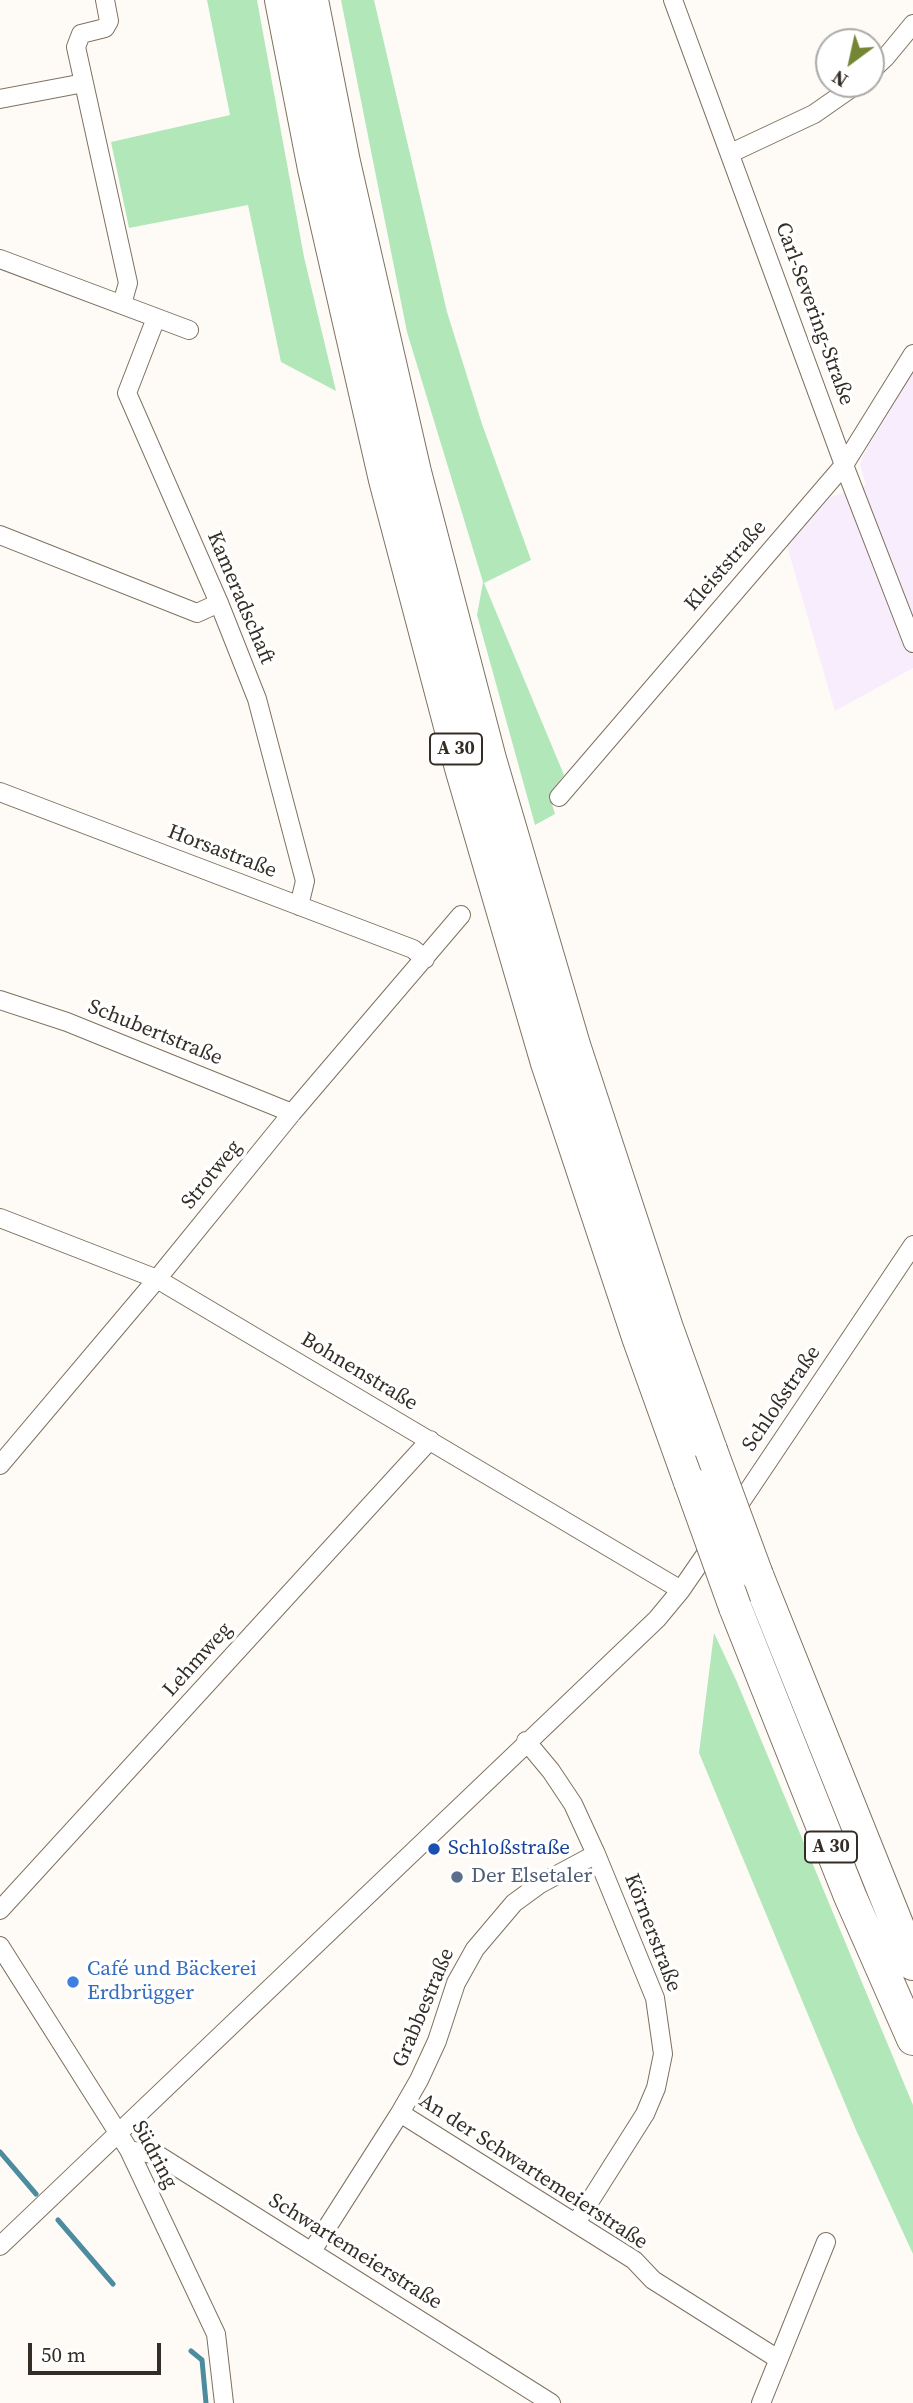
<!DOCTYPE html>
<meta charset="utf-8">
<style>
body{margin:0}
#map{position:relative;width:913px;height:2403px;overflow:hidden;background:#fefbf7;font-family:"Source Serif 4",serif}
canvas{display:block}
.north{position:absolute;left:815px;top:28px;width:70px;height:70px;box-sizing:border-box;background:#fff;border:2px solid #adaba8;border-radius:50%;rotate:213deg;font-size:19px;font-weight:700;line-height:28px;text-align:center;color:#332d26}
.north::after{content:'';display:block;margin:auto;width:24px;height:32px;background:#748534;clip-path:polygon(50% 0,100% 100%,50% 72%,0 100%)}
.scale{position:absolute;left:28px;top:2343px;width:133px;height:32px;box-sizing:border-box;border:4px solid #332d26;border-top:0;padding-left:9px;font-size:21px;line-height:24px;white-space:nowrap;color:#332d26;-webkit-text-stroke:5px #fff;paint-order:stroke}
</style>
<div id="map">
<canvas width="913" height="2403"></canvas>
<div class="north">N</div>
<div class="scale">50 m</div>
</div>
<script>
const c = document.querySelector('canvas').getContext('2d');
c.lineJoin = 'round';
function fill(path, color) {
  c.fillStyle = color;
  c.fill(path, 'evenodd');
}
function poly(rows) {
  const path = new Path2D();
  for (const r of rows) {
    path.moveTo(r[0], r[1]);
    for (let i = 2; i < r.length; i += 2) path.lineTo(r[i], r[i + 1]);
  }
  return path;
}
function trace(path, color, width, dash) {
  c.strokeStyle = color;
  c.lineWidth = width;
  c.lineCap = dash ? 'butt' : 'round';
  c.setLineDash(dash || []);
  c.stroke(path);
}
function label(font, color, halo, rows, align = 'center') {
  c.font = font + ' "Source Serif 4",serif';
  c.lineWidth = 7;
  c.setLineDash([]);
  c.textBaseline = 'middle';
  c.strokeStyle = halo;
  c.fillStyle = color;
  for (const [text, x, y, turn = 0] of rows) {
    c.save();
    c.translate(x, y);
    c.rotate((+turn || 0) * Math.PI / 180);
    c.textAlign = isNaN(turn) ? turn : align;
    if (halo) c.strokeText(text, 0, 0);
    c.fillText(text, 0, 0);
    c.restore();
  }
}
fill(poly([
 [913,373,913,668,835,711,787,546,831,497,866,485,860,464,865,452]
]), '#f8edfd');
fill(poly([
 [207,0,257,0,304,257,336,391,281,362,248,205,129,228,111,142,230,115],
 [341,0,374,0,447,312,482,424,531,560,484,583,564,775,549,794,555,814,535,825,477,615,483,582,407,332],
 [714,1633,737,1682,913,2105,913,2254,856,2130,699,1753]
]), '#b2e7b9');
trace(poly([
 [0,2152,36,2194],
 [58,2220,113,2284],
 [191,2351,202,2360,206,2403]
]), '#4c8c9e', 5);
const minor = poly([
 [105,0,109,21,105,28,81,34,76,47,128,283,122,304],
 [673,0,844,465,913,643],
 [871,71,885,58,913,24],
 [0,99,84,83],
 [731,153,814,114,857,84],
 [0,259,189,330],
 [156,318,127,393,219,603,257,699,305,881,299,906],
 [0,535,197,613,219,603],
 [0,792,413,949,425,959],
 [559,797,844,465,913,354],
 [0,1000,67,1022,292,1113],
 [0,1218,157,1279,681,1590],
 [0,1465,157,1279,292,1113,461,915],
 [732,1515,913,1245],
 [526,1741,551,1771,573,1804,596,1854,655,1998,663,2054,656,2088,645,2114,576,2223],
 [0,1910,430,1440],
 [0,1946,129,2150,216,2334,224,2403],
 [400,2113,419,2080,437,2041,456,1983,475,1949,514,1903,540,1884,596,1854],
 [129,2150,158,2155,551,2403],
 [0,2246,657,1619,681,1590,714,1542],
 [312,2251,400,2113,634,2260,653,2280,778,2359],
 [761,2403,826,2242]
]);
const motorway = poly([
 [281,0,314,169,385,480,461,768,547,1063,638,1337,690,1482],
 [312,0,344,162,415,472,490,759,574,1045,667,1328,711,1450],
 [757,1575,913,1964],
 [735,1607,850,1896,913,2039]
]);
trace(minor, '#7f7160', 20);
trace(motorway, '#7f7160', 34);
trace(minor, '#fff', 18);
trace(motorway, '#fff', 32);
const motorwayBridge = poly([
 [711,1450,757,1575],
 [690,1482,735,1607]
]);
trace(motorwayBridge, '#7f7160', 34, []);
trace(motorwayBridge, '#fff', 32);
for (const [x, y, r, color] of [
 [434,1849,7,"#1a4fb4"],
 [457,1877,7,"#5c6f8a"],
 [73,1982,7,"#3f7fe0"]
]) {
  const dot = new Path2D();
  dot.arc(x, y, r, 0, 2 * Math.PI);
  c.fillStyle = color;
  c.fill(dot);
  trace(dot, '#fff', 2.5);
}
for (const [x, y, w] of [
 [456,749,52],
 [831,1847,52]
]) {
  const box = new Path2D();
  box.roundRect(x - w / 2, y - 15.5, w, 31, 5);
  c.fillStyle = '#fff';
  c.fill(box);
  trace(box, '#332d26', 2);
}
label('bold 19px', '#332d26', null, [
 ["A 30",456,749],
 ["A 30",831,1847]
]);
label('21px', '#332d26', '#fff', [
 ["Carl-Severing-Straße",814,314,70],
 ["Kleiststraße",726,566,-49],
 ["Kameradschaft",240,598,67],
 ["Horsastraße",222,852,21],
 ["Schubertstraße",155,1033,22],
 ["Strotweg",212,1175,-51],
 ["Bohnenstraße",359,1372,31],
 ["Schloßstraße",782,1399,-56],
 ["Lehmweg",198,1660,-48],
 ["Körnerstraße",652,1933,69],
 ["Grabbestraße",424,2008,-67],
 ["Südring",154,2155,62],
 ["An der Schwartemeierstraße",533,2172,33],
 ["Schwartemeierstraße",355,2252,32]
]);
label('21px', '#164399', '#fff', [
 ["Schloßstraße",448,1849]
], 'left');
label('21px', '#4e5e75', '#fff', [
 ["Der Elsetaler",471,1877]
], 'left');
label('21px', '#366cbe', '#fff', [
 ["Café und Bäckerei",87,1970],
 ["Erdbrügger",87,1994]
], 'left');
</script>
